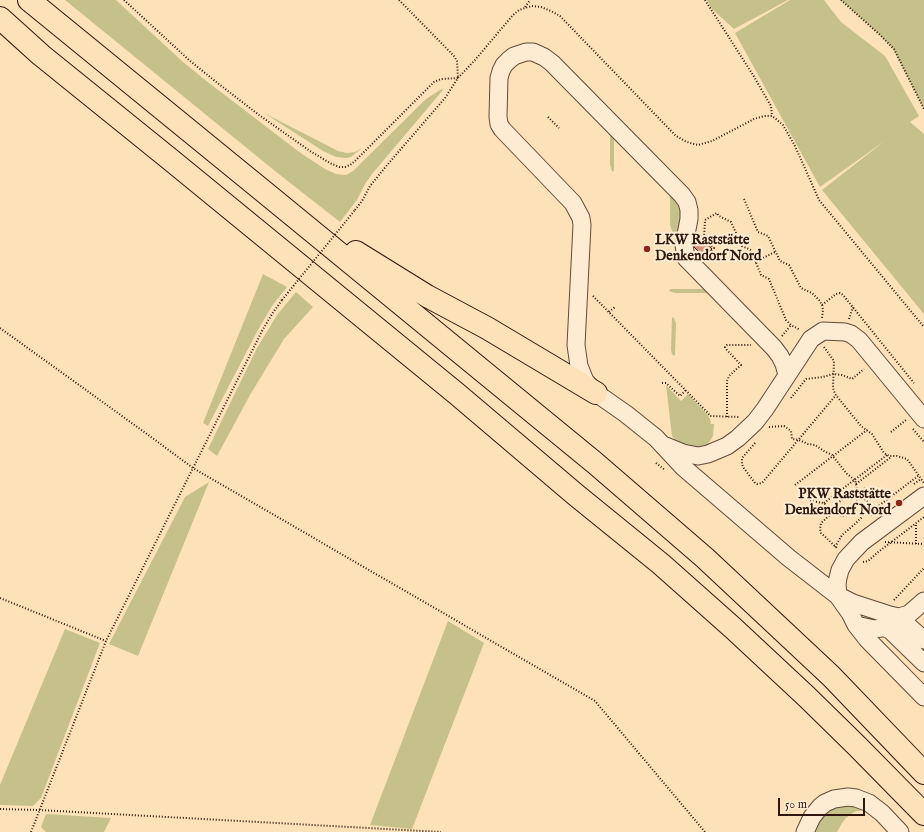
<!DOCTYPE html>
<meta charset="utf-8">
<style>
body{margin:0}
#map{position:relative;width:924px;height:832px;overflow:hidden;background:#fce1b9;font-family:"IM FELL English",serif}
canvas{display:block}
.scale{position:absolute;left:778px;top:798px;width:87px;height:18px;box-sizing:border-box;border:2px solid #2f170d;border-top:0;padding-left:5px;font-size:12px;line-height:14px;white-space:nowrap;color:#2f170d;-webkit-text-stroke:3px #fdecd2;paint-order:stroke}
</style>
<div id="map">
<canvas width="924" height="832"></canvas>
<div class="scale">50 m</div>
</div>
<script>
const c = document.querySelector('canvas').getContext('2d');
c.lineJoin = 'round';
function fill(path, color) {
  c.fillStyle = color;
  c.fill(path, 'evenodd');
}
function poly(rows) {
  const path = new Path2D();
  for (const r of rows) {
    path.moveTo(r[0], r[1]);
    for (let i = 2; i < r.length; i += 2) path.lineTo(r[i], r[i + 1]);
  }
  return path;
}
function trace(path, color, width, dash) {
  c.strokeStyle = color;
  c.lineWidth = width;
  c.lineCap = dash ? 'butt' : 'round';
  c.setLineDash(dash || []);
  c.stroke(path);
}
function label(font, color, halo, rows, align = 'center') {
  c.font = font + ' "IM FELL English",serif';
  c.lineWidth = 4;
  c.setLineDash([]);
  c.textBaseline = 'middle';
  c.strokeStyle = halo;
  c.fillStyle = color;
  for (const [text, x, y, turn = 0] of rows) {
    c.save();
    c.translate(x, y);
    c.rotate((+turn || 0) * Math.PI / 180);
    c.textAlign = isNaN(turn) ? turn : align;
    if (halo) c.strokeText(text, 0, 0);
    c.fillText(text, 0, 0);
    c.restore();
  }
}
fill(poly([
 [65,0,116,0,183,62,209,83,302,154,325,169,336,174,346,175,353,171,426,99,440,90,442,89,443,90,372,174,365,184,357,200,340,222,275,171],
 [707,0,788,0,734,29,711,8],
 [790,0,824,0,841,22,885,56,919,116,910,122,924,134,924,314,822,190,886,140,820,187,735,33],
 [841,0,924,0,924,109,893,49,879,34],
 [264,113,338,151,347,153,355,152,362,148,351,157,346,158,336,157,323,151],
 [610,133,614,135,614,170,613,172,612,171,610,165],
 [670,193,683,211,677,239,674,236,672,231,670,225],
 [263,274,287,287,272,306,258,330,208,426,203,423],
 [670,289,702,289,707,290,708,293,675,293,669,291],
 [296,292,313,307,284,339,250,395,217,456,208,449,221,422,257,348,277,315],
 [672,317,674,318,676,323,675,355,674,356,672,354,671,350],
 [666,385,681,401,688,394,707,414,710,419,711,424,714,424,713,436,707,446,697,450,677,442,672,436],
 [209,482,138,656,109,644,185,497],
 [448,621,484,643,412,829,370,825],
 [65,629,100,643,41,798,33,806,0,805,0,785],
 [845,803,857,804,871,809,894,832,887,832,872,814,867,811,862,810,854,812,846,818,842,823,837,832,810,832,818,817,825,810,833,805],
 [46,814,111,818,104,832,46,832,41,827]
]), '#c6c18a');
const building = poly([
 [701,236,712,249,704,257,694,247,694,245,695,242,701,236]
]);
fill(building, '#d7917e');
trace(building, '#2f170d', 1);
const minor = poly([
 [787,375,784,364,780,356,774,348,686,258,684,245,689,219,689,210,687,202,682,195,552,63,544,57,533,52,526,52,514,56,509,60,504,65,501,71,499,78,498,117,499,124,502,129,573,203,581,218,582,225,576,345,579,366,585,381,596,393,626,414,656,438,683,467,789,558,838,596,850,613,856,625,867,639,924,697],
 [666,446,683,453,698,456,708,454,727,446,738,438,755,422,765,409,811,339,823,331,845,332,851,334,859,340,924,419],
 [838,596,837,584,838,578,840,570,846,559,862,542,924,496],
 [839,596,853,603,890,615,899,617,909,614],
 [901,621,905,623,924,640],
 [856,625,874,629,889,627,901,621,924,601],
 [885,628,890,630,924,663],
 [805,832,812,817,820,807,825,803,834,799,848,797,856,798,869,803,882,813,900,832]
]);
const highway = poly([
 [29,0,268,195,595,463,705,558,831,676,924,773],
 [0,18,41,55,171,160,457,394,576,495,661,564,733,628,807,697,857,746,924,814],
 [356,252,427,296,487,328,596,393]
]);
trace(minor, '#624a38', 19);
trace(highway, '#2f170d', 24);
trace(poly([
 [124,0,189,60,215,81,259,115,310,151,330,163,339,167,345,167,350,165,355,161,434,82,441,79,458,78],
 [399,0,454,56,457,61,458,78],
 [705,0,753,75,771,106,772,116],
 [841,0,879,34,894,49,924,109],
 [525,7,530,0],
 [548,117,559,128],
 [744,199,758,232,768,236,780,261,789,265,801,288,812,293,819,300,822,305,823,310,822,318],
 [355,210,362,201,370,186,388,164,445,98,458,78,475,60,513,15,519,10,525,8,532,6,541,7,551,11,560,16,676,136,687,142,698,145,712,141,754,119,764,116,772,116,776,119,783,125,795,146,819,200,924,327],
 [705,257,714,248,704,238,705,220,717,213,719,216,731,222,742,246,751,250,761,275,769,279,786,320,791,325,800,330],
 [755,262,775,252],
 [593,296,708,413,710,416,739,417],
 [822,305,836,294,840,293,843,295,914,383],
 [609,312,615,307],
 [849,319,853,307],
 [0,328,147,434,193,468,595,701,705,832],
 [782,336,791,325],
 [824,347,834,361,833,388,835,394,861,426,872,434,884,453,889,456,897,456,907,459,924,483],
 [662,383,666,383,680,396,686,390],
 [791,398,806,379,823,377,833,374,842,375,852,379,864,369],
 [727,417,727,381,729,376,741,365,726,349,725,347,727,345,751,345],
 [769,427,784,426,791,431,792,439,799,440,808,444,815,445,824,451,832,455,847,474,855,480,858,493,860,495,870,504,872,509,871,517],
 [913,429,924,442],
 [891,432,906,420],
 [755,443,742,458,742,464,743,467,755,483,757,484,762,483,836,395],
 [656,463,665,470],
 [856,484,891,457],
 [914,484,921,479],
 [795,485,867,430],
 [810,501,824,503,830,509,831,514,821,523,820,529,821,533,838,549],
 [824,503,887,455],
 [830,509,857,488],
 [872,511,918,476],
 [831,514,844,516,847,515,853,508,865,488],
 [885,542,924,544],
 [916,544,916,523],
 [835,547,842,535,855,524,861,518,869,503],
 [863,562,868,561,877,553,924,517],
 [0,598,106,641],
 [894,600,924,568],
 [0,809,39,810,441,832],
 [31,832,106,641,262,331,272,314,282,300]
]), '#2f170d', 2, [1, 2]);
trace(minor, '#fdecd2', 17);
trace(highway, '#fce1b9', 22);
trace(poly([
 [282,300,355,210]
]), '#2f170d', 2, [1, 2]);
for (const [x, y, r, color] of [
 [647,249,4,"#8f2418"],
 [899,503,4,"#8f2418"]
]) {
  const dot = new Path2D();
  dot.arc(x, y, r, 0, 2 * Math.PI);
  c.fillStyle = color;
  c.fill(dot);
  trace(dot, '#fdecd2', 1.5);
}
label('bold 14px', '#2f170d', '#fdecd2', [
 ["LKW Raststätte",655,241],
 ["Denkendorf Nord",655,257],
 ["PKW Raststätte",891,495,"right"],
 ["Denkendorf Nord",891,511,"right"]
], 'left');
</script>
